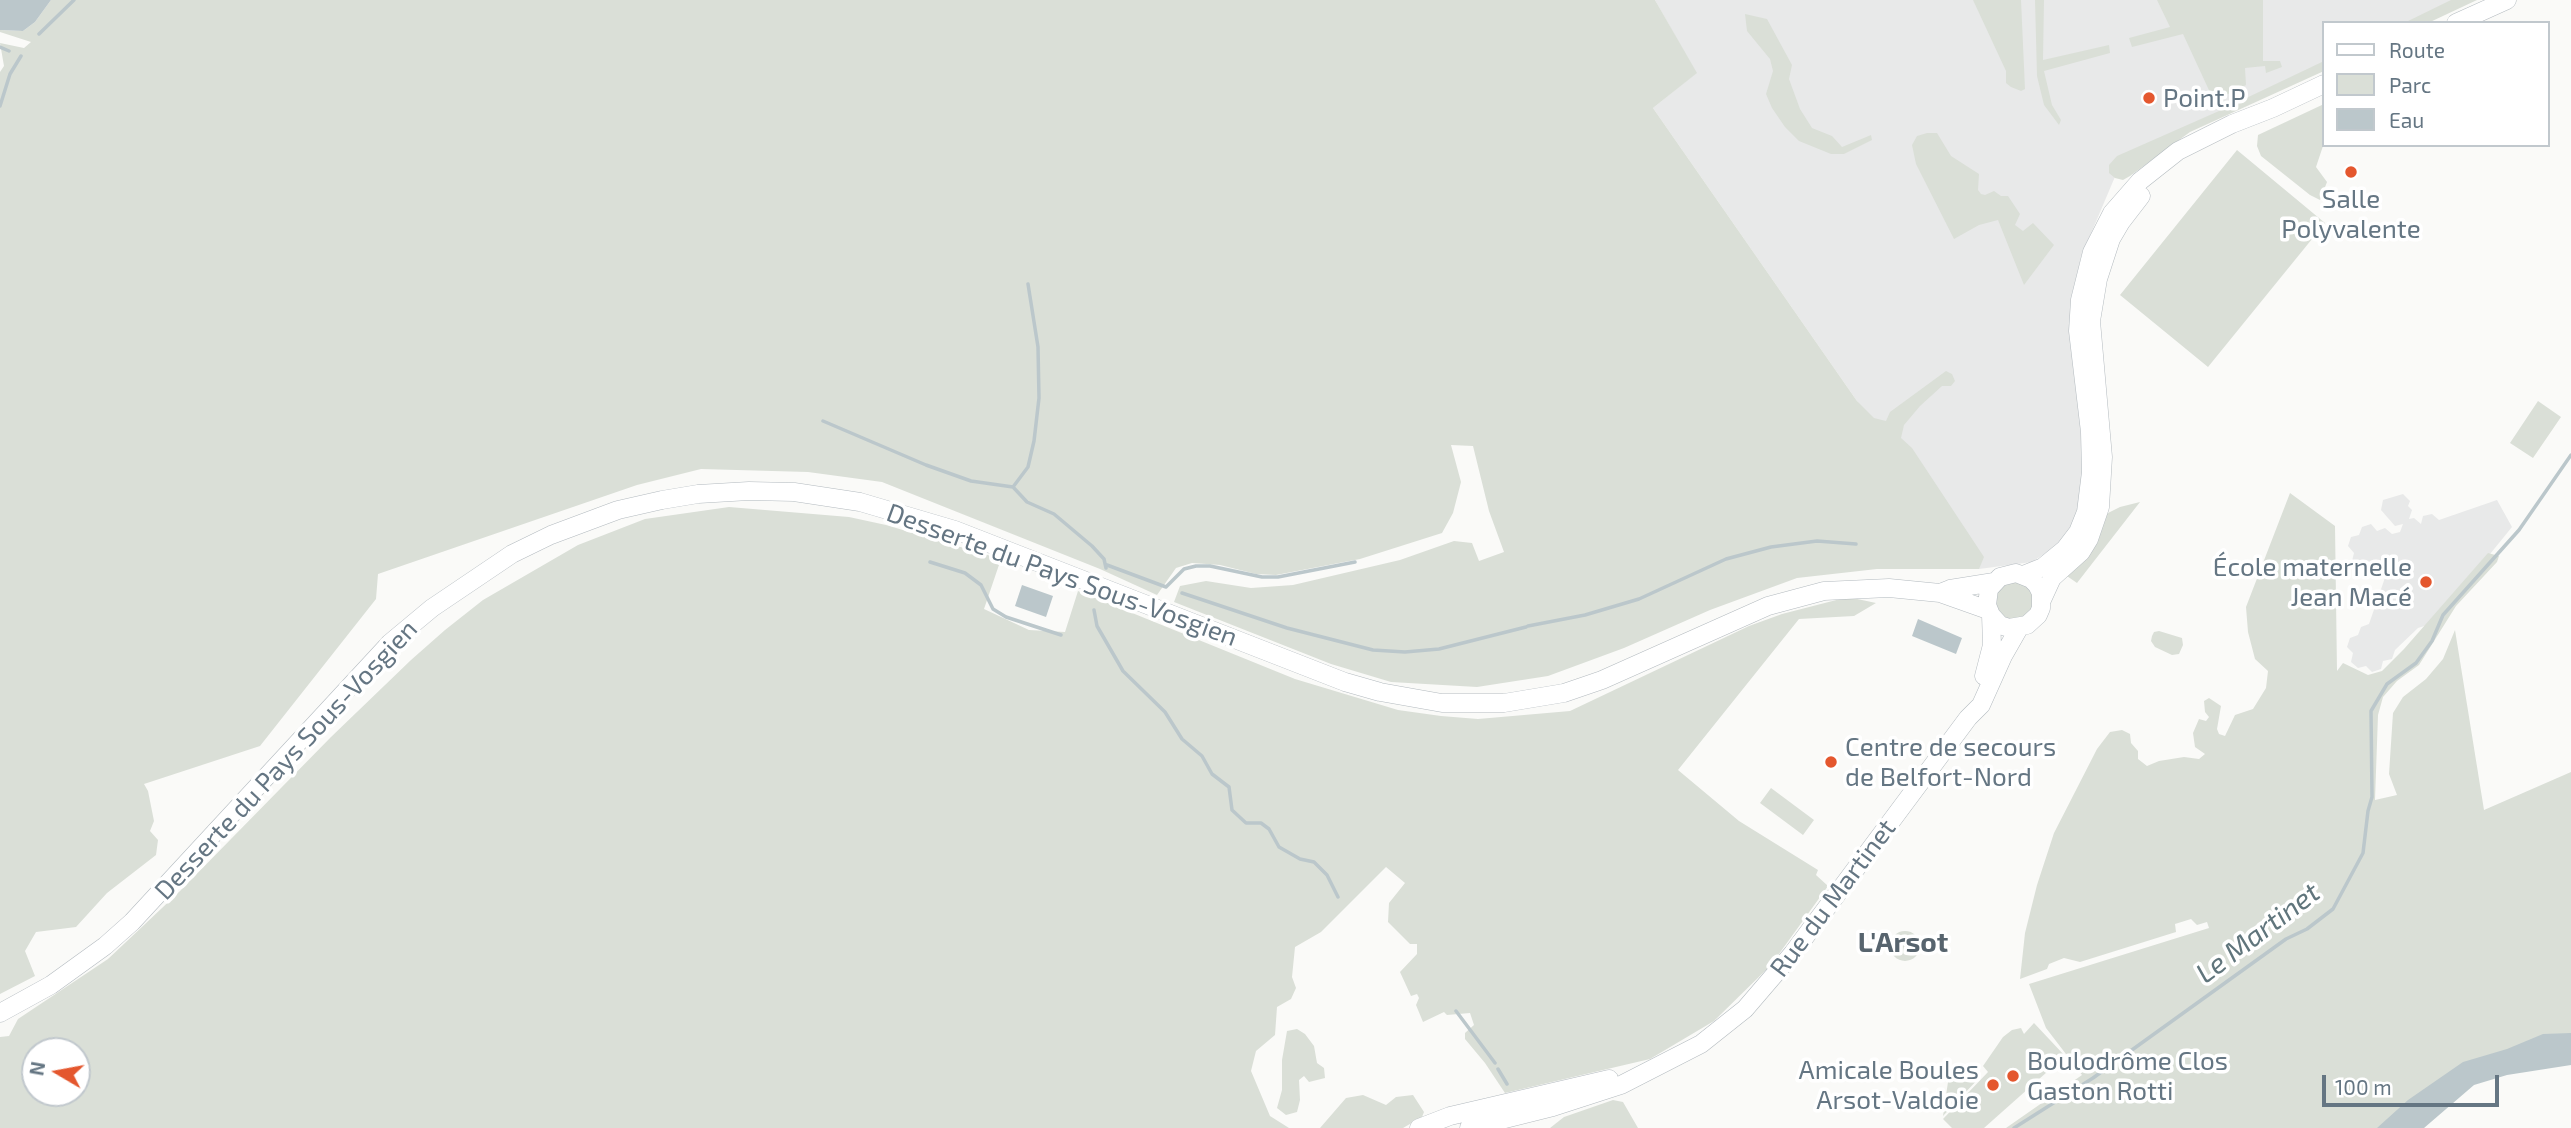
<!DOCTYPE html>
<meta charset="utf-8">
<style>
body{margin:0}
#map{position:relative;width:2571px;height:1128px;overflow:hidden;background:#fafaf8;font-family:"Exo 2",sans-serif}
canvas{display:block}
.legend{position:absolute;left:2322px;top:21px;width:228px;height:126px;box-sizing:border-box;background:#fff;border:2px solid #c1c8cd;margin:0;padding:9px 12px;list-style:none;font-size:21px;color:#657683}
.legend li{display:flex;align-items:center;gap:14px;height:35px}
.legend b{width:35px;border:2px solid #c1c8cd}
.north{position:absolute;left:21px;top:1037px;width:70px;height:70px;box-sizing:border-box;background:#fff;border:2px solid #c1c8cd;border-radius:50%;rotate:280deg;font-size:19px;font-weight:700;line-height:28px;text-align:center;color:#657683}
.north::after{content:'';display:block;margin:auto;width:24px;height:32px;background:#e4572e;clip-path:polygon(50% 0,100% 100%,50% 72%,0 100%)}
.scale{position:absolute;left:2322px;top:1075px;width:177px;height:32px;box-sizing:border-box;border:4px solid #657683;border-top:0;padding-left:9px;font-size:21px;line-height:24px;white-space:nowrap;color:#657683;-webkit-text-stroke:5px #fff;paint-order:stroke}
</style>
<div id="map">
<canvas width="2571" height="1128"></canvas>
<ul class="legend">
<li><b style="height:9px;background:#fff"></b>Route</li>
<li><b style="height:19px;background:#dadfd7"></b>Parc</li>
<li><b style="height:19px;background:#bbc7cb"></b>Eau</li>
</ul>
<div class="north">N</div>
<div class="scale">100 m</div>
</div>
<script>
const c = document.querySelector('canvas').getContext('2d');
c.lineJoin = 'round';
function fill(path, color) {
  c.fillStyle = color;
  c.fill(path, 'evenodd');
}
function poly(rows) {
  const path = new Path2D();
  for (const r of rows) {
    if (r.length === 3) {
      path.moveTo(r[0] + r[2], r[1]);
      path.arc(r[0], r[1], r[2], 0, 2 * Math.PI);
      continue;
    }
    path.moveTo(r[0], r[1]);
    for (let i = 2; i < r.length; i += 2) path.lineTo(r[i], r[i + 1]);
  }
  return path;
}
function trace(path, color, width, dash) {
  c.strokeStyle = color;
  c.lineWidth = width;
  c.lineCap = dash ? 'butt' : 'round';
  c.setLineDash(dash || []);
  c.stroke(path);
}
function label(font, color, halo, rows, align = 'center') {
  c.font = font + ' "Exo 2",sans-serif';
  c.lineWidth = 7;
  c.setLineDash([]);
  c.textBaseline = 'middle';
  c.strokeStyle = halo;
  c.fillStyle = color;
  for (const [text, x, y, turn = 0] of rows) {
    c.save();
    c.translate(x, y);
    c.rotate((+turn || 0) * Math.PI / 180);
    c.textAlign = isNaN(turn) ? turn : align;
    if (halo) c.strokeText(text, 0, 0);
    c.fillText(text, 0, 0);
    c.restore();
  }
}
fill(poly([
 [1655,0,2466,0,2417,23,2324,23,2324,66,2173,137,2117,172,2081,257,2073,297,2086,468,2078,520,2056,546,2032,562,1979,569,1857,401,1653,108,1696,73],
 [2403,494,2410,501,2408,506,2412,510,2409,519,2414,518,2421,524,2423,516,2432,514,2439,520,2497,500,2512,527,2434,623,2418,628,2395,650,2392,659,2383,661,2381,669,2372,672,2366,666,2358,668,2351,662,2353,653,2347,647,2350,638,2358,635,2361,627,2369,624,2389,566,2384,562,2382,570,2373,572,2367,566,2359,568,2352,561,2354,553,2348,546,2351,537,2359,535,2362,527,2371,524,2377,531,2385,528,2392,534,2400,532,2403,524,2395,526,2381,510,2383,500]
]), '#e8e9e9');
fill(poly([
 [51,0,1655,0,1697,73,1653,108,1857,401,1874,418,1886,421,1890,412,1946,371,1952,374,1955,381,1951,386,1942,386,1920,406,1904,425,1901,438,1912,448,1984,557,1979,569,1877,569,1797,578,1710,610,1624,648,1548,676,1477,687,1391,682,1331,664,1174,602,1180,586,1206,581,1251,588,1293,585,1400,560,1454,541,1472,543,1479,561,1504,552,1489,511,1473,446,1451,445,1461,482,1453,513,1442,533,1360,559,1276,575,1256,574,1220,565,1192,563,1176,568,1157,595,1100,569,882,482,808,472,701,469,637,485,378,574,376,599,260,746,144,784,148,791,154,821,150,831,158,840,156,855,107,893,76,927,36,932,25,951,35,976,0,994,0,72,4,66,0,43,24,48,31,42,0,32,0,30,23,31,35,22],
 [1973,0,2021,0,2025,89,2021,91,2011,87,2006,83,2006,71],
 [2035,0,2044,0,2043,60,2109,45,2110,53,2044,71,2052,105,2061,120,2059,125,2044,105,2037,76],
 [2157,0,2263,0,2263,61,2280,61,2282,67,2266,73,2265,66,2245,68,2246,85,2214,101,2183,34,2132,47,2129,38,2170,27],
 [2451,0,2477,0,2428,23,2404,23],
 [1745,14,1767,19,1792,65,1789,79,1800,109,1812,128,1832,136,1842,147,1871,135,1872,140,1844,154,1831,154,1799,141,1785,127,1772,108,1766,94,1773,71,1770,59,1747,31],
 [2324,61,2324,71,2190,132,2130,176,2123,180,2115,178,2109,173,2109,165,2117,156,2219,111],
 [2324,104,2324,143,2316,167,2327,182,2320,200,2310,195,2261,156,2257,146,2258,135],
 [1927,133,1937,133,1951,156,1979,174,1978,190,1981,194,1985,195,1994,191,2001,196,2008,196,2020,214,2015,225,2023,231,2033,223,2054,245,2024,285,1998,220,1979,225,1954,239,1916,164,1912,145,1917,136],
 [2237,150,2325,223,2208,367,2120,295],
 [2538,401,2561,417,2533,458,2510,443],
 [2290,493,2335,526,2337,671,2343,663,2368,675,2382,671,2404,649,2488,553,2499,556,2497,562,2456,606,2419,665,2397,681,2383,697,2378,715,2375,800,2397,795,2389,774,2393,713,2403,697,2426,679,2443,659,2455,630,2484,810,2571,772,2571,1041,2553,1040,2384,1128,2006,1128,2082,1075,2046,1028,2029,984,2209,928,2207,922,2197,925,2191,919,2175,924,2176,932,2080,962,2064,958,2049,964,2047,969,2020,979,2025,933,2037,885,2054,833,2097,749,2110,732,2122,730,2130,734,2131,743,2138,751,2138,759,2147,766,2159,761,2184,757,2199,759,2205,754,2195,747,2193,733,2199,719,2206,721,2209,717,2205,712,2204,701,2209,698,2221,706,2217,729,2219,734,2225,736,2235,715,2253,709,2266,688,2268,671,2255,659,2248,632,2246,607],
 [2140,502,2077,583,2064,574,2108,513,2120,507],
 [729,507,849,517,886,525,1001,559,984,609,1029,630,1065,632,1078,591,1295,679,1398,710,1441,716,1478,719,1570,711,1749,626,1782,614,1848,597,1876,603,1854,616,1799,619,1678,770,1739,821,1818,870,1816,875,1828,886,1771,965,1714,1021,1650,1059,1505,1093,1485,1063,1465,1039,1465,1033,1474,1025,1470,1013,1447,1015,1444,1012,1423,1022,1416,1005,1419,998,1417,994,1411,996,1400,972,1417,954,1417,944,1410,944,1388,922,1389,903,1405,883,1386,867,1321,932,1295,947,1292,977,1296,988,1291,999,1277,1007,1275,1035,1256,1051,1251,1071,1270,1116,1289,1128,0,1128,0,1037,9,1036,18,1019,108,959,180,891,331,737,411,660,445,630,483,600,578,545,645,519],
 [35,1051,77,1051,77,1093,35,1093],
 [2018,581,2030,588,2035,601,2031,614,2013,623,1996,613,1994,593,2004,583],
 [2159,631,2182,638,2183,645,2179,654,2172,655,2155,647,2151,641,2152,636,2154,632],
 [1771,788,1814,820,1803,835,1760,803],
 [1905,946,15],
 [2034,1023,2065,1056,1984,1128,1952,1128,1943,1119,1988,1072,1983,1066,2003,1037,2012,1030,2021,1028,2024,1034],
 [1297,1029,1305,1034,1314,1046,1317,1063,1324,1068,1325,1078,1309,1082,1304,1076,1299,1080,1300,1100,1297,1112,1286,1115,1277,1108,1282,1090,1282,1060,1287,1031],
 [1975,1069,1981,1076,1943,1116,1948,1082,1960,1078],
 [1363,1095,1386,1105,1396,1097,1413,1095,1424,1112,1422,1117,1403,1128,1320,1128,1346,1098],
 [1613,1100,1623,1102,1638,1128,1550,1128,1564,1117]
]), '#dadfd7');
fill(poly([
 [0,0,51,0,35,22,23,31,0,30],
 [1022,585,1053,596,1046,617,1015,606],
 [1918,619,1962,638,1956,654,1912,636],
 [2571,1033,2571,1065,2507,1075,2474,1085,2424,1128,2377,1128,2408,1100,2463,1062,2507,1049,2543,1034]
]), '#bbc7cb');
trace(poly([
 [39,34,74,0],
 [0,47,9,51],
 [0,106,10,74,21,56],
 [823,421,926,465,971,481,1013,487,1027,502,1054,514,1092,546,1104,559,1106,568],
 [1013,487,1028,467,1034,441,1039,398,1038,347,1028,284],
 [930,562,965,573,981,585,993,609,1006,617,1061,635],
 [1107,565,1166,587,1184,569,1196,566,1210,566,1262,577,1278,577,1355,562],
 [1182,593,1287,628,1373,650,1405,652,1439,649,1526,627],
 [1094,610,1097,626,1123,671,1165,712,1182,739,1202,756,1212,774,1229,787,1232,810,1246,823,1261,823,1269,829,1279,847,1300,859,1314,862,1327,875,1338,897],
 [1528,626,1585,615,1639,599,1726,559,1771,547,1817,541,1856,544],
 [1456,1011,1495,1063],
 [1498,1069,1507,1084],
 [2014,1128,2093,1078,2286,939,2307,929,2333,909,2363,853,2368,811,2372,797,2371,711,2387,684,2416,663,2432,641,2443,615,2519,530,2571,455]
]), '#bbc7cb', 3.5);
const secondary = poly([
 [2456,23,2507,0],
 [2023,575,2043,567,2065,549,2078,532,2086,512,2091,472,2090,432,2078,331,2080,300,2092,252,2112,213,2140,181,2178,151,2232,124,2273,108,2324,84],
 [1940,593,1950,589,1994,582],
 [2041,602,2052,578,2081,552,2089,539,2100,507,2103,457,2091,321,2098,279,2111,239,2121,222,2141,196],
 [1984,676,1992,645,1991,615,1987,605,1989,589,2000,577,2016,573,2031,579,2037,585,2041,593,2041,608,2038,615,2027,625,2009,628,2000,625,1991,615],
 [0,1013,51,985,105,946,132,922,390,643,432,608,512,554,551,535,618,510,662,500,698,494,749,491,794,492,860,502,955,530,1345,682,1380,692,1442,703,1504,703,1564,693,1602,680,1768,606,1824,591,1889,588,1940,593,1988,610],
 [1419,1128,1450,1116,1609,1079],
 [1469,1128,1553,1107,1621,1085,1701,1044,1745,1009,1793,953,1968,718,1981,705,2003,656,2019,628]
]);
trace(secondary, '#b3babf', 19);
trace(secondary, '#fff', 18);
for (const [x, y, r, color] of [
 [2149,98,7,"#e4572e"],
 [2351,172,7,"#e4572e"],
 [2426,582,7,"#e4572e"],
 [1831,762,7,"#e4572e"],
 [2013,1076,7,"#e4572e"],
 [1993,1085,7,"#e4572e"]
]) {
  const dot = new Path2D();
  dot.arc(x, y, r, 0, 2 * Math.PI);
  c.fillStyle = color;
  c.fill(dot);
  trace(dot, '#fff', 2.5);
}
label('26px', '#657683', '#fff', [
 ["Point.P",2163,98],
 ["Salle",2351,199,"center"],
 ["Polyvalente",2351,229,"center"],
 ["École maternelle",2412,567,"right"],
 ["Jean Macé",2412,597,"right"],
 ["Centre de secours",1845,747],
 ["de Belfort-Nord",1845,777],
 ["Boulodrôme Clos",2027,1061],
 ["Gaston Rotti",2027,1091],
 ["Amicale Boules",1979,1070,"right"],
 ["Arsot-Valdoie",1979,1100,"right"]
], 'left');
label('26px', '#657683', '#fff', [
 ["Desserte du Pays Sous-Vosgien",1062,575,20],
 ["Desserte du Pays Sous-Vosgien",286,760,-47],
 ["Rue du Martinet",1833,898,-53]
]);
label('italic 28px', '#60757c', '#fff', [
 ["Le Martinet",2258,933,-37]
]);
label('bold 28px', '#57646e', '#fff', [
 ["L'Arsot",1903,943]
]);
</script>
